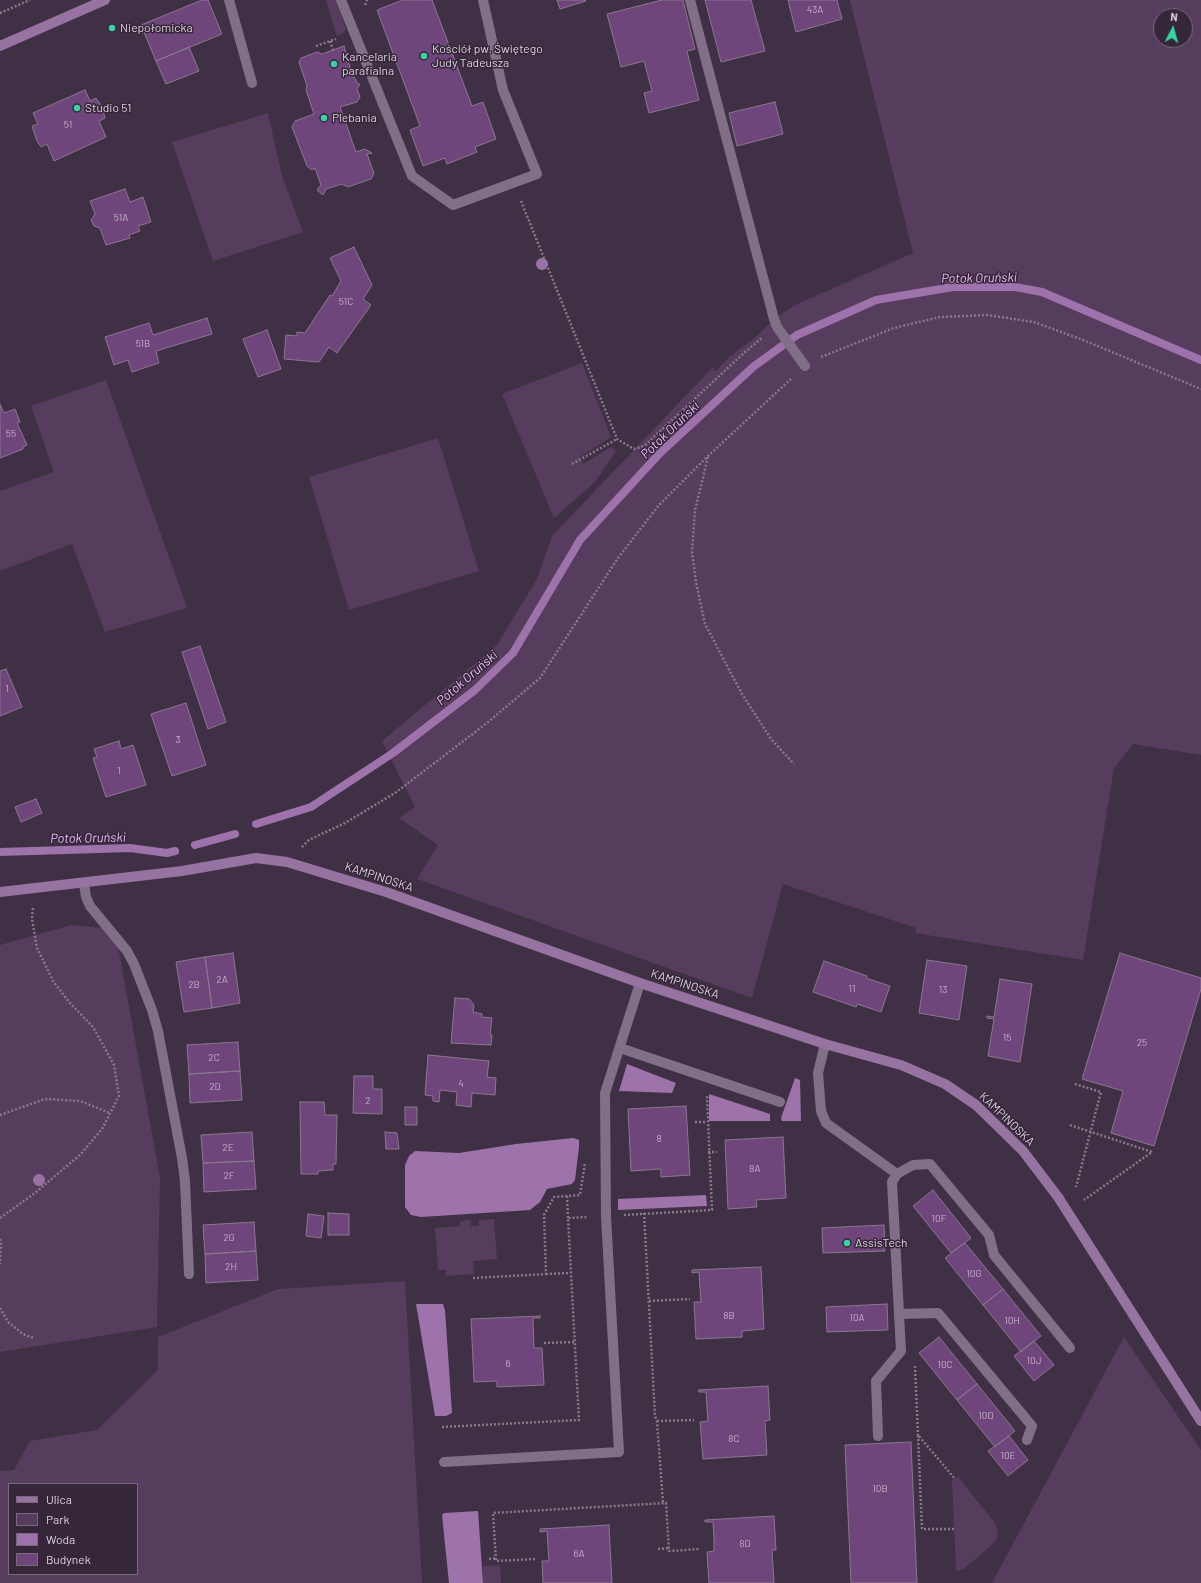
<!DOCTYPE html>
<meta charset="utf-8">
<style>
body{margin:0}
#map{position:relative;width:1201px;height:1583px;overflow:hidden;background:#403045;font-family:Barlow,sans-serif}
canvas{display:block}
.legend{position:absolute;left:8px;top:1483px;width:130px;height:92px;box-sizing:border-box;background:#36263a;border:1px solid #786a7c;margin:0;padding:5px 7px;list-style:none;font-size:12px;color:#dbd1de}
.legend li{display:flex;align-items:center;gap:8px;height:20px}
.legend b{width:20px;border:1px solid #786a7c}
.north{position:absolute;left:1153px;top:8px;width:40px;height:40px;box-sizing:border-box;background:#36263a;border:1px solid #786a7c;border-radius:50%;rotate:6deg;font-size:11px;font-weight:700;line-height:16px;text-align:center;color:#dbd1de}
.north::after{content:'';display:block;margin:auto;width:14px;height:18px;background:#37d4a6;clip-path:polygon(50% 0,100% 100%,50% 72%,0 100%)}
</style>
<div id="map">
<canvas width="1201" height="1583"></canvas>
<ul class="legend">
<li><b style="height:5px;background:#9673a0"></b>Ulica</li>
<li><b style="height:11px;background:#563c5d"></b>Park</li>
<li><b style="height:11px;background:#9e73ab"></b>Woda</li>
<li><b style="height:11px;background:#6f467b"></b>Budynek</li>
</ul>
<div class="north">N</div>
</div>
<script>
const c = document.querySelector('canvas').getContext('2d');
c.lineJoin = 'round';
function fill(path, color) {
  c.fillStyle = color;
  c.fill(path, 'evenodd');
}
function poly(rows) {
  const path = new Path2D();
  for (const r of rows) {
    path.moveTo(r[0], r[1]);
    for (let i = 2; i < r.length; i += 2) path.lineTo(r[i], r[i + 1]);
  }
  return path;
}
function trace(path, color, width, dash) {
  c.strokeStyle = color;
  c.lineWidth = width;
  c.lineCap = dash ? 'butt' : 'round';
  c.setLineDash(dash || []);
  c.stroke(path);
}
function label(font, color, halo, rows, align = 'center') {
  c.font = font + ' Barlow,sans-serif';
  c.lineWidth = 3;
  c.setLineDash([]);
  c.textBaseline = 'middle';
  c.strokeStyle = halo;
  c.fillStyle = color;
  for (const [text, x, y, turn = 0] of rows) {
    c.save();
    c.translate(x, y);
    c.rotate((+turn || 0) * Math.PI / 180);
    c.textAlign = isNaN(turn) ? turn : align;
    if (halo) c.strokeText(text, 0, 0);
    c.fillText(text, 0, 0);
    c.restore();
  }
}
fill(poly([
 [326,0,336,0,346,29,343,33,337,36],
 [850,0,1201,0,1201,755,1133,744,1114,768,1083,960,915,933,916,928,783,884,752,998,417,879,438,845,399,818,415,807,382,741,497,645,537,579,552,536,713,367,715,372,729,357,756,337,774,319,795,305,913,253],
 [1161,16,1185,16,1185,40,1161,40],
 [268,113,282,176,303,232,213,261,172,142],
 [582,363,611,437,580,457,581,460,583,464,611,447,616,451,595,482,554,518,502,394],
 [106,380,187,608,105,632,72,544,0,571,0,491,54,472,31,406],
 [438,438,479,571,349,610,309,477],
 [71,925,115,929,160,1178,157,1327,0,1352,0,945],
 [494,1219,497,1259,473,1261,474,1274,446,1276,446,1270,438,1270,435,1228,460,1226,460,1221,470,1220,471,1226,479,1226,479,1220],
 [405,1281,422,1583,0,1583,0,1471,14,1470,30,1441,97,1430,158,1370,158,1337,278,1289],
 [9,1484,137,1484,137,1574,9,1574],
 [1124,1337,1201,1450,1201,1583,992,1583],
 [958,1477,995,1523,998,1533,996,1541,984,1552,963,1569,957,1571,956,1567,952,1480],
 [500,1565,501,1583,483,1583,483,1566]
]), '#563c5d');
fill(poly([
 [627,1064,676,1083,672,1093,619,1091],
 [795,1078,800,1080,801,1121,782,1121,781,1118],
 [709,1094,770,1114,770,1121,709,1121],
 [573,1138,579,1140,579,1147,575,1180,572,1184,547,1189,540,1202,530,1210,421,1217,411,1215,405,1207,405,1165,409,1156,415,1151,459,1153,516,1144],
 [706,1195,707,1206,618,1210,618,1199],
 [416,1304,443,1304,445,1310,452,1413,446,1416,435,1416],
 [478,1511,483,1583,449,1583,442,1515,444,1513]
]), '#9e73ab');
trace(poly([
 [256,824,311,807,393,753,475,690,513,653,580,540,660,453,753,367,797,335,876,300,953,287,1015,287,1042,292,1201,360],
 [195,845,235,834],
 [0,852,130,848,167,853,175,851]
]), '#9e73ab', 8);
const building = poly([
 [202,0,208,0,222,34,156,61,141,25,202,0],
 [403,0,432,0,472,106,483,102,496,139,475,147,477,152,447,164,445,158,423,166,410,130,420,126,377,10,403,0],
 [557,0,585,0,586,1,560,9,557,0],
 [662,0,683,0,695,49,687,51,699,100,649,113,644,93,652,91,644,61,621,67,607,14,662,0],
 [705,0,751,0,765,51,721,62,705,0],
 [788,0,837,0,842,19,796,32,788,0],
 [344,46,351,71,358,84,360,84,357,89,360,97,357,102,340,107,356,152,365,149,372,153,367,154,374,173,371,179,348,187,342,184,326,189,323,195,317,190,321,185,315,168,312,170,307,166,292,127,295,121,314,114,306,90,307,86,299,62,301,58,317,52,322,54,344,46],
 [189,47,199,71,166,84,156,61,189,47],
 [85,90,90,101,96,98,102,107,105,118,99,121,106,137,54,161,47,144,41,147,37,141,32,126,38,124,33,113,85,90],
 [775,102,783,134,737,146,729,113,775,102],
 [125,189,130,202,143,197,151,222,138,226,140,231,129,235,130,238,106,245,100,228,94,226,91,220,95,214,90,201,125,189],
 [354,247,372,285,363,299,371,305,337,353,329,347,319,362,284,359,286,335,297,336,297,332,305,333,330,295,332,296,341,281,330,258,354,247],
 [207,318,212,334,156,351,159,363,132,372,128,360,114,365,105,337,149,323,153,335,207,318],
 [267,330,281,369,258,377,243,339,267,330],
 [0,404,4,413,15,409,20,422,17,423,27,445,23,447,23,449,0,458,0,404],
 [200,646,226,722,208,729,182,652,200,646],
 [6,669,22,707,0,716,0,671,6,669],
 [186,703,206,765,172,776,151,714,186,703],
 [119,741,121,749,133,745,146,785,106,797,93,758,97,757,94,749,119,741],
 [36,799,42,813,21,822,15,807,36,799],
 [233,953,240,1003,212,1008,205,957,233,953],
 [1120,953,1201,978,1201,989,1154,1146,1111,1133,1123,1091,1082,1079,1120,953],
 [205,957,212,1008,184,1012,176,962,205,957],
 [927,960,967,966,959,1020,919,1013,927,960],
 [824,961,867,976,866,978,890,986,881,1012,857,1004,856,1007,813,992,824,961],
 [1000,979,1032,984,1020,1062,988,1056,994,1019,987,1018,987,1016,994,1017,1000,979],
 [455,998,469,999,474,1005,473,1012,482,1014,482,1017,492,1018,490,1035,492,1035,491,1045,451,1043,455,998],
 [238,1042,240,1071,189,1074,187,1045,238,1042],
 [428,1055,489,1061,487,1077,496,1078,495,1095,472,1093,471,1107,456,1105,457,1092,440,1090,439,1102,433,1101,433,1096,425,1095,428,1055],
 [240,1071,242,1100,190,1103,189,1074,240,1071],
 [354,1076,373,1076,373,1089,382,1089,382,1114,353,1113,354,1076],
 [300,1102,324,1102,325,1115,337,1115,336,1164,333,1164,333,1170,318,1171,318,1174,301,1174,300,1102],
 [686,1106,690,1175,661,1177,661,1169,631,1171,628,1109,686,1106],
 [405,1107,417,1107,417,1125,405,1125,405,1107],
 [252,1132,254,1161,203,1163,201,1135,252,1132],
 [385,1132,397,1133,399,1149,386,1149,385,1132],
 [783,1137,786,1198,756,1200,757,1207,728,1209,725,1140,783,1137],
 [254,1161,256,1189,204,1192,203,1163,254,1161],
 [933,1190,971,1238,951,1253,913,1206,933,1190],
 [328,1213,349,1214,349,1235,328,1235,328,1213],
 [308,1214,324,1216,321,1238,306,1236,308,1214],
 [254,1222,256,1251,205,1254,203,1225,254,1222],
 [884,1225,885,1251,823,1253,822,1228,884,1225],
 [965,1243,1003,1289,983,1305,945,1258,965,1243],
 [256,1251,258,1280,206,1283,205,1254,256,1251],
 [761,1267,764,1329,742,1331,742,1337,696,1339,694,1302,701,1302,700,1288,699,1272,692,1273,692,1270,761,1267],
 [1003,1289,1041,1336,1021,1352,983,1305,1003,1289],
 [887,1304,888,1330,827,1332,826,1307,887,1304],
 [540,1316,540,1318,533,1318,534,1348,542,1348,544,1385,497,1387,497,1381,474,1382,471,1319,540,1316],
 [939,1337,977,1384,957,1400,919,1353,939,1337],
 [1034,1341,1054,1365,1034,1381,1014,1356,1034,1341],
 [977,1384,1015,1431,995,1447,957,1400,977,1384],
 [768,1386,770,1420,765,1421,767,1455,703,1459,700,1422,708,1421,707,1408,706,1392,699,1392,698,1390,768,1386],
 [1009,1436,1028,1460,1008,1476,988,1451,1009,1436],
 [911,1442,917,1583,851,1583,845,1445,911,1442],
 [774,1516,776,1550,772,1550,774,1583,709,1583,707,1552,714,1551,714,1538,713,1522,705,1522,705,1520,774,1516],
 [609,1525,612,1583,543,1583,542,1561,549,1561,548,1547,547,1531,540,1532,540,1529,609,1525]
]);
fill(building, '#6f467b');
trace(building, '#8a778f', 1);
trace(poly([
 [365,5,367,0],
 [0,13,30,0],
 [330,41,333,50],
 [316,46,336,39],
 [521,201,617,439,634,449,644,446,745,352,762,338],
 [821,357,894,328,940,317,987,315,1034,322,1083,340,1201,389],
 [708,457,695,510,692,552,696,582,705,624,742,694,771,739,794,764],
 [572,464,617,439],
 [302,847,309,840,345,823,395,793,487,723,540,678,618,558,659,505,708,456,791,379],
 [1075,1084,1101,1092,1076,1187],
 [0,1115,45,1099,80,1101,110,1113],
 [695,1122,707,1122],
 [1070,1125,1152,1152,1084,1200],
 [708,1152,717,1152],
 [567,1196,568,1218],
 [644,1213,655,1416,657,1421,663,1503],
 [624,1215,712,1210,707,1096],
 [0,1218,35,1193,81,1154,102,1129,119,1096,114,1065,93,1027,69,1002,53,981,37,948,32,919,33,907],
 [0,1239,1,1242,0,1264],
 [546,1274,570,1273],
 [473,1278,546,1274,544,1215,554,1197,580,1195,585,1163],
 [649,1301,690,1299],
 [0,1308,8,1322,23,1334,33,1338],
 [544,1343,574,1342],
 [915,1366,918,1435],
 [657,1421,694,1420],
 [442,1427,579,1420,568,1218,587,1217],
 [954,1529,922,1529,918,1435,955,1479],
 [658,1549,669,1548],
 [489,1559,496,1558],
 [535,1559,496,1561,493,1513,666,1503,669,1551,700,1549]
]), '#86798a', 2.5, [2, 2]);
trace(poly([
 [229,0,252,83],
 [341,0,412,176,453,205,537,174,503,90,483,0],
 [690,0,774,319,777,327,805,366],
 [84,883,86,897,90,906,127,951,134,964,152,1010,158,1031,182,1158,185,1181,189,1274],
 [825,1044,818,1073,821,1111,826,1123,897,1174,892,1182,901,1351,876,1381,878,1436],
 [620,1048,780,1102],
 [897,1174,913,1165,930,1164,989,1235,994,1255,1070,1348],
 [900,1314,938,1313,1032,1426,1027,1440],
 [444,1462,619,1452,606,1216,605,1093,640,983]
]), '#816f87', 10);
trace(poly([
 [0,46,105,0],
 [0,892,182,871,256,858,287,862,386,892,640,983,825,1044,901,1065,945,1084,976,1105,1023,1151,1058,1197,1201,1421]
]), '#9673a0', 10);
c.fillStyle = '#9971a5';
for (const [x, y] of [
 [542,264],
 [39,1180]
]) {
  c.beginPath();
  c.arc(x, y, 6, 0, 2 * Math.PI);
  c.fill();
}
for (const [x, y, r, color] of [
 [112,28,4,"#37d4a6"],
 [424,56,4,"#37d4a6"],
 [334,64,4,"#37d4a6"],
 [77,108,4,"#37d4a6"],
 [324,118,4,"#37d4a6"],
 [847,1243,4,"#37d4a6"]
]) {
  const dot = new Path2D();
  dot.arc(x, y, r, 0, 2 * Math.PI);
  c.fillStyle = color;
  c.fill(dot);
  trace(dot, '#36263a', 1.5);
}
label('10px', '#c0aec5', null, [
 ["43A",815,10],
 ["51",68,125],
 ["51A",121,218],
 ["51C",346,302],
 ["51B",143,344],
 ["55",11,434],
 ["1",7,689],
 ["3",178,740],
 ["1",119,771],
 ["2A",222,980],
 ["2B",194,985],
 ["11",852,989],
 ["13",943,990],
 ["15",1007,1038],
 ["25",1142,1043],
 ["2C",214,1058],
 ["4",461,1084],
 ["2D",215,1087],
 ["2",368,1101],
 ["8",659,1139],
 ["2E",228,1148],
 ["8A",755,1169],
 ["2F",229,1176],
 ["10F",939,1219],
 ["2G",229,1238],
 ["2H",231,1267],
 ["10G",974,1274],
 ["8B",729,1316],
 ["10A",857,1318],
 ["10H",1012,1321],
 ["10J",1034,1361],
 ["6",508,1364],
 ["10C",945,1365],
 ["10D",986,1416],
 ["8C",734,1439],
 ["10E",1008,1456],
 ["10B",880,1489],
 ["8D",745,1544],
 ["6A",579,1554]
]);
label('12px', '#dbd1de', '#36263a', [
 ["Niepołomicka",120,28],
 ["Kościół pw. Świętego",432,49],
 ["Judy Tadeusza",432,63],
 ["Kancelaria",342,57],
 ["parafialna",342,71],
 ["Studio 51",85,108],
 ["Plebania",332,118],
 ["AssisTech",855,1243]
], 'left');
label('12px', '#dbd1de', '#36263a', [
 ["KAMPINOSKA",379,877,18],
 ["KAMPINOSKA",685,984,18],
 ["KAMPINOSKA",1007,1119,44]
]);
label('italic 13px', '#ebbbfa', '#36263a', [
 ["Potok Oruński",979,278,-1],
 ["Potok Oruński",670,430,-44],
 ["Potok Oruński",467,678,-41],
 ["Potok Oruński",88,838,-1]
]);
</script>
